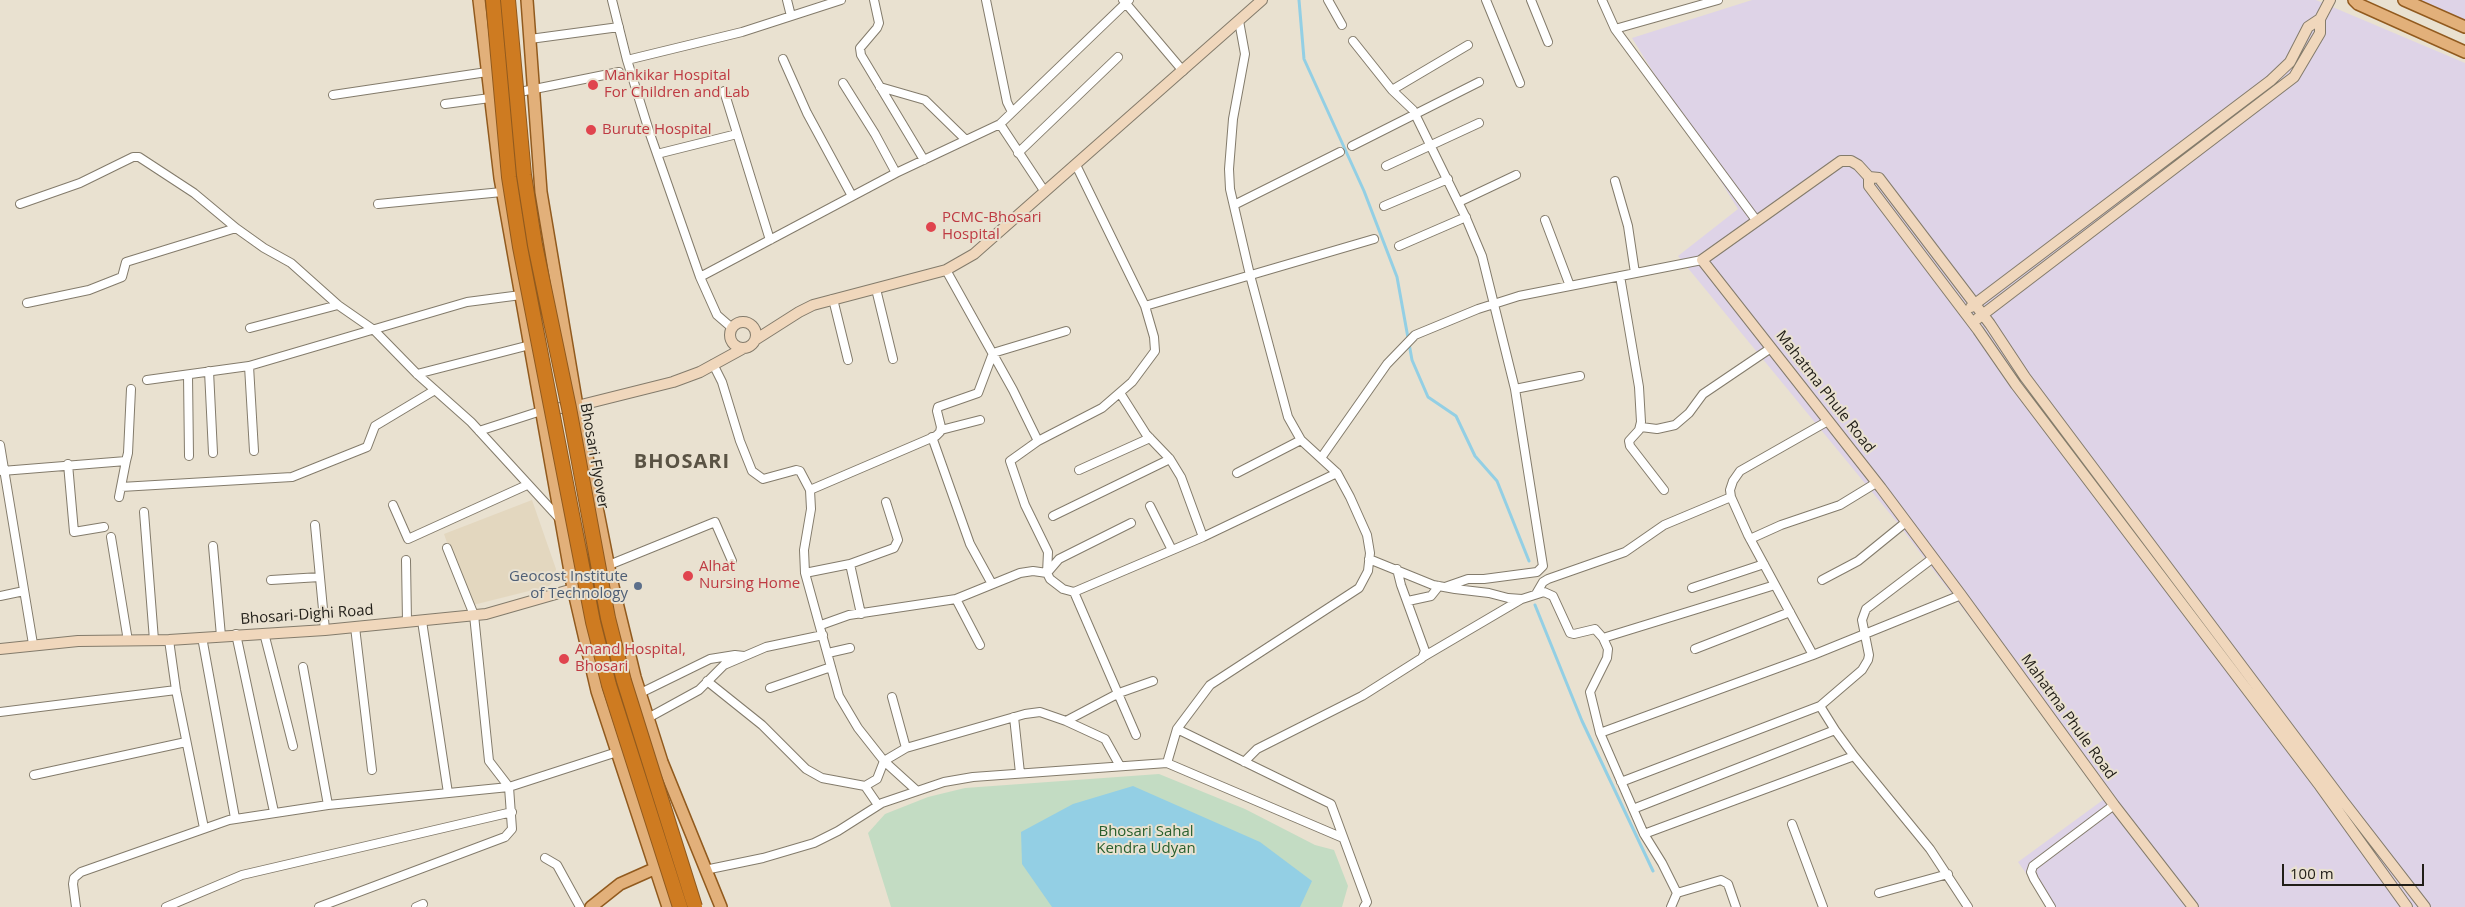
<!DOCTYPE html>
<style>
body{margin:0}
#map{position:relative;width:2465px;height:907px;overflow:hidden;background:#e9e1d0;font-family:"Open Sans",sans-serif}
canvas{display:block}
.scale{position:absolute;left:2282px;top:864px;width:142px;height:22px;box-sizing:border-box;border:2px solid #211e18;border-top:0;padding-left:6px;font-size:15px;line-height:18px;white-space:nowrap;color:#211e18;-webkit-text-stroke:4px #e9e1d0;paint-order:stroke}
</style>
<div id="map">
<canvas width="2465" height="907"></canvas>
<div class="scale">100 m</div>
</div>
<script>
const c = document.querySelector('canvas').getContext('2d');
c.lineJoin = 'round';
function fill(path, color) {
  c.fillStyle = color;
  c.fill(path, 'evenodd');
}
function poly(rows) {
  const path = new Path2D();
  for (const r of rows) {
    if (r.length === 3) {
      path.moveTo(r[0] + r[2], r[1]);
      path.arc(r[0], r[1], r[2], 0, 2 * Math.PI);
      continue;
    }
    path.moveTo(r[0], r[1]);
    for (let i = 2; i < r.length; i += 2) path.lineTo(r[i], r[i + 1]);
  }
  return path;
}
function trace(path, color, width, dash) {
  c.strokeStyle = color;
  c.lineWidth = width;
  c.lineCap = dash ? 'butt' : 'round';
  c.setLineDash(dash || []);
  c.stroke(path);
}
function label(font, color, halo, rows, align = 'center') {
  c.font = font + ' "Open Sans",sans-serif';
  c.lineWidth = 4;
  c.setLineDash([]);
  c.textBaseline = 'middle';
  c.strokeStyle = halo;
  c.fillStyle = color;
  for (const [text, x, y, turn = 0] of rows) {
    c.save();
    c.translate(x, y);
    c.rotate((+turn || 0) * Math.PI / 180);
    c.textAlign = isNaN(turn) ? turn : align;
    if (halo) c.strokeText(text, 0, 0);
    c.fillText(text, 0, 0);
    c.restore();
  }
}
fill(poly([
 [532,500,556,569,554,580,549,586,469,606,444,534]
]), '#e3d7bf');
fill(poly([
 [1752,0,2316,0,2465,63,2465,907,2050,907,2018,862,2107,797,1896,521,1678,256,1738,209,1632,38],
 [2409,0,2465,0,2465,24]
]), '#ded3e7');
fill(poly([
 [1159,774,1245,809,1315,845,1334,850,1348,886,1342,907,891,907,868,833,885,814,928,797,965,788]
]), '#c3dcc3');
fill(poly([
 [1133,786,1260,842,1312,881,1300,907,1052,907,1022,864,1021,832,1073,804]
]), '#93cfe4');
trace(poly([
 [1299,0,1304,59,1364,191,1397,277,1412,360,1428,397,1456,416,1475,456,1497,481,1529,561],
 [1535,605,1582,721,1653,871]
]), '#93cfe4', 3);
const street = poly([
 [612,0,627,60,650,134,700,277,717,315,732,328],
 [787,0,791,16],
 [874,0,879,23,877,28,860,48,861,55,924,160],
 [986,0,1007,102,1012,112],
 [1123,0,1183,71],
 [1328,0,1342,25],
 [1486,0,1520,83],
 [1531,0,1548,42],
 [1602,0,1615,29,1718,0],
 [1615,29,1756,220],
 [530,39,619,27],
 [1353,41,1392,90,1413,110,1466,218,1482,256,1515,389,1543,566,1537,572,1484,579,1468,579,1445,587],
 [783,59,807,113,852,196],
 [627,60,742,32,841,0],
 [843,83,875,134,896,173],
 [880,87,925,100,966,140],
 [1392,90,1468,45],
 [724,91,770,240],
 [333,95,487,72],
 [445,104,490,98,619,72],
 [1000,124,1045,192],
 [1352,146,1479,82],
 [1018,153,1118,57],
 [657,154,737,134],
 [1386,166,1479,123],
 [1615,181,1628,226,1635,273],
 [1459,202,1516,175],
 [20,204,80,183,133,157,139,157,194,193,236,228,264,248,291,263,338,305,374,330,417,374,471,422,559,518],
 [378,204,502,192],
 [1234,205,1340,152],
 [1384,206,1448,179],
 [1545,220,1570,286],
 [1399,246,1466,217],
 [946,270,1013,390,1038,441],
 [1620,276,1639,387,1641,422,1639,430,1629,441,1630,446,1664,490],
 [700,277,896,173,1000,124,1129,0],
 [876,289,893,359],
 [833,299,848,360],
 [27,303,89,290,122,277,126,262,236,228],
 [1145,306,1374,239],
 [250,328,338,305],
 [713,364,722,382,740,441,752,471,763,479,796,470,800,471,810,490,811,509,804,550,805,573,839,696,858,728,884,761,916,790],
 [249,366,254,451],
 [209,371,213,453],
 [417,374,530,345],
 [188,375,189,456],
 [147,380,249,366,467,302,521,295],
 [1515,389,1580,376],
 [1120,393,1146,434,1170,459,1181,477,1203,537],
 [1828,421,1740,471,1733,481,1730,490,1731,497,1748,535,1813,655,1961,595],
 [1641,427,1657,429,1675,425,1689,413,1703,394,1771,348],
 [941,430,980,420],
 [479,431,541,411],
 [932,437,970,544,992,584],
 [0,445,33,644],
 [1321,458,1387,364,1415,335,1478,309,1519,296,1702,260],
 [126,461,128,453,131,389],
 [68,464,74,532,104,527],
 [1079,470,1150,438],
 [2,471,126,461,119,497],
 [1237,473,1301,440],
 [121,487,292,477,367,447,375,426,435,390],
 [810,490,936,436,940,432,941,427,937,411,938,407,978,393,993,353,1066,331],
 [393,505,408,539,527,485],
 [1150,506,1172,550],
 [144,512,154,640],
 [1053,516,1170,459],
 [315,525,325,630],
 [111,537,128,641],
 [1750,539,1781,525,1840,505,1876,483],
 [213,546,221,636],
 [1369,559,1433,585,1455,589,1489,593,1508,598,1522,599,1544,592,1553,596,1570,633,1574,634,1595,629,1603,638,1608,649,1607,658,1590,692,1600,733,1813,655],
 [406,560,407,622],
 [850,564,861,614],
 [609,565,715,522,732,561],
 [805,573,850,564,894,548,898,540,886,502],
 [1047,573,1048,552,1025,505,1010,461,1038,441,1102,408,1132,382,1155,351,1154,337,1145,306,1076,165],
 [1047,573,1059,559,1131,523],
 [271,580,320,577],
 [1822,580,1858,561,1906,522],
 [1692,588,1764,564],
 [1074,592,1203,537,1337,473],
 [1536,594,1543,582,1548,579,1625,552,1664,525,1731,497],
 [0,596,24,591],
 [956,599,980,645],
 [1408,601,1431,596,1439,586],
 [422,621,448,793],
 [821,625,849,615,956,599,1020,573,1033,571,1047,573,1050,579,1063,589,1074,592,1136,735],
 [355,627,372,770],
 [264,633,293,746],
 [236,634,274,812],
 [202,637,235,818],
 [1603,638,1775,585],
 [169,640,176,690,204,828],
 [1695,649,1790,612],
 [828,653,850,648],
 [1423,657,1520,600],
 [303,667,328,805],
 [707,681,762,725,806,769,822,778,865,786,877,779,884,761,906,748,1025,714,1040,712,1066,721,1119,693,1153,681],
 [770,688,831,667],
 [892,697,906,748],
 [612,707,710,659,735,655,744,656],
 [0,712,176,690],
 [1014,717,1020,773],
 [648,718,699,690,724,665,766,647,823,635],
 [1066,721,1105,739,1120,766],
 [1177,729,1331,804,1367,902,1364,907],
 [1600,733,1644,834,1662,863,1677,893,1671,907],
 [1854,756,1930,849,1968,907],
 [1244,762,1257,749,1362,696,1422,658,1425,651,1401,585,1397,569],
 [1167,763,1177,729,1210,685,1359,588,1368,571,1370,553,1367,535,1350,497,1337,473,1301,440,1288,417,1250,275,1230,189,1229,169,1233,119,1245,54,1239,21],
 [34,775,186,742],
 [1621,782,1820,706,1862,670,1868,660,1869,655,1862,620,1866,609,1933,558],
 [865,786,878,805],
 [1633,809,1835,730,1820,706],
 [1792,824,1823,907],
 [1644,834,1854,756,1835,730],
 [545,858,557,865,580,907],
 [705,870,763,858,814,843,838,831,882,803,944,782,973,777,1167,763,1343,838],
 [1677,893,1721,880,1728,884,1736,907],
 [1879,893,1948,874],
 [76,907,73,884,74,878,81,872,229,820,328,805,509,787,489,761,474,615,447,548],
 [166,907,242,875,512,812],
 [319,907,505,837,512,829,509,787,617,752],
 [416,907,423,904],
 [2051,907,2034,879,2031,872,2033,866,2114,805]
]);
const secondary = poly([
 [1869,177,1879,178,1990,324,2025,377,2343,801,2425,907],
 [1971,307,2270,81,2290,62,2308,27,2320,19],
 [1977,319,2294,77,2320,33,2320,19,2330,0],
 [743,335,13],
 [755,340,799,312,813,305,946,270,974,254,1262,0],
 [545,410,577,406,673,382,700,372,742,349],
 [0,649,78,641,169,640,325,630,486,614,608,579],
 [2193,907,2114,805,1961,595,1881,488,1702,260,1841,161,1851,161,1858,165,1869,177,1869,186,1978,330,2016,385,2320,786,2407,907]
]);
const primary = poly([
 [479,0,500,178,573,588,597,691,668,907],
 [527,0,541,192,577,406,611,578,635,677,662,762,721,907],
 [2354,0,2358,4,2465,52],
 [2404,0,2465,27],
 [591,907,620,884,656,868]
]);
trace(street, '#837b6b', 10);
trace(secondary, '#837b6b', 12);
trace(primary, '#915a1e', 14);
trace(street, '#fff', 8);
trace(secondary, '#f0d7bc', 10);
trace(primary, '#e2b07a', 11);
const highwayBridge = poly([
 [493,0,509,177,520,247,593,622,609,685,680,907],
 [508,0,524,175,535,245,569,408,608,618,624,681,695,907]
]);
trace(highwayBridge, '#915a1e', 16, []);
trace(highwayBridge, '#ce7b21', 14);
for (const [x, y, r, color] of [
 [593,85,6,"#e0444e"],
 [591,130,6,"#e0444e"],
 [931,227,6,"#e0444e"],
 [688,576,6,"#e0444e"],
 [638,586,5,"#5c6f8a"],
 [564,659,6,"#e0444e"]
]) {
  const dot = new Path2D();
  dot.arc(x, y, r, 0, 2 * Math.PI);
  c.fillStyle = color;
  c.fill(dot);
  trace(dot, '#e9e1d0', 2);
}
label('15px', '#be3a42', '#e9e1d0', [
 ["Mankikar Hospital",604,76],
 ["For Children and Lab",604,93],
 ["Burute Hospital",602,130],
 ["PCMC-Bhosari",942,218],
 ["Hospital",942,235],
 ["Alhat",699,567],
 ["Nursing Home",699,584],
 ["Anand Hospital,",575,650],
 ["Bhosari",575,667]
], 'left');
label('15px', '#211e18', '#e9e1d0', [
 ["Mahatma Phule Road",1825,392,52],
 ["Bhosari Flyover",594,456,80],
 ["Bhosari-Dighi Road",307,615,-4],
 ["Mahatma Phule Road",2068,717,54]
]);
label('15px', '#4e5e75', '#e9e1d0', [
 ["Geocost Institute",628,577],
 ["of Technology",628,594]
], 'right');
label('15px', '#285f2d', '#e9e1d0', [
 ["Bhosari Sahal",1146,832],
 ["Kendra Udyan",1146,849]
]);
c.letterSpacing = '1px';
label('bold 20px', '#5a5344', '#e9e1d0', [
 ["BHOSARI",682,462]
]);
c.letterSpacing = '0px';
</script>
